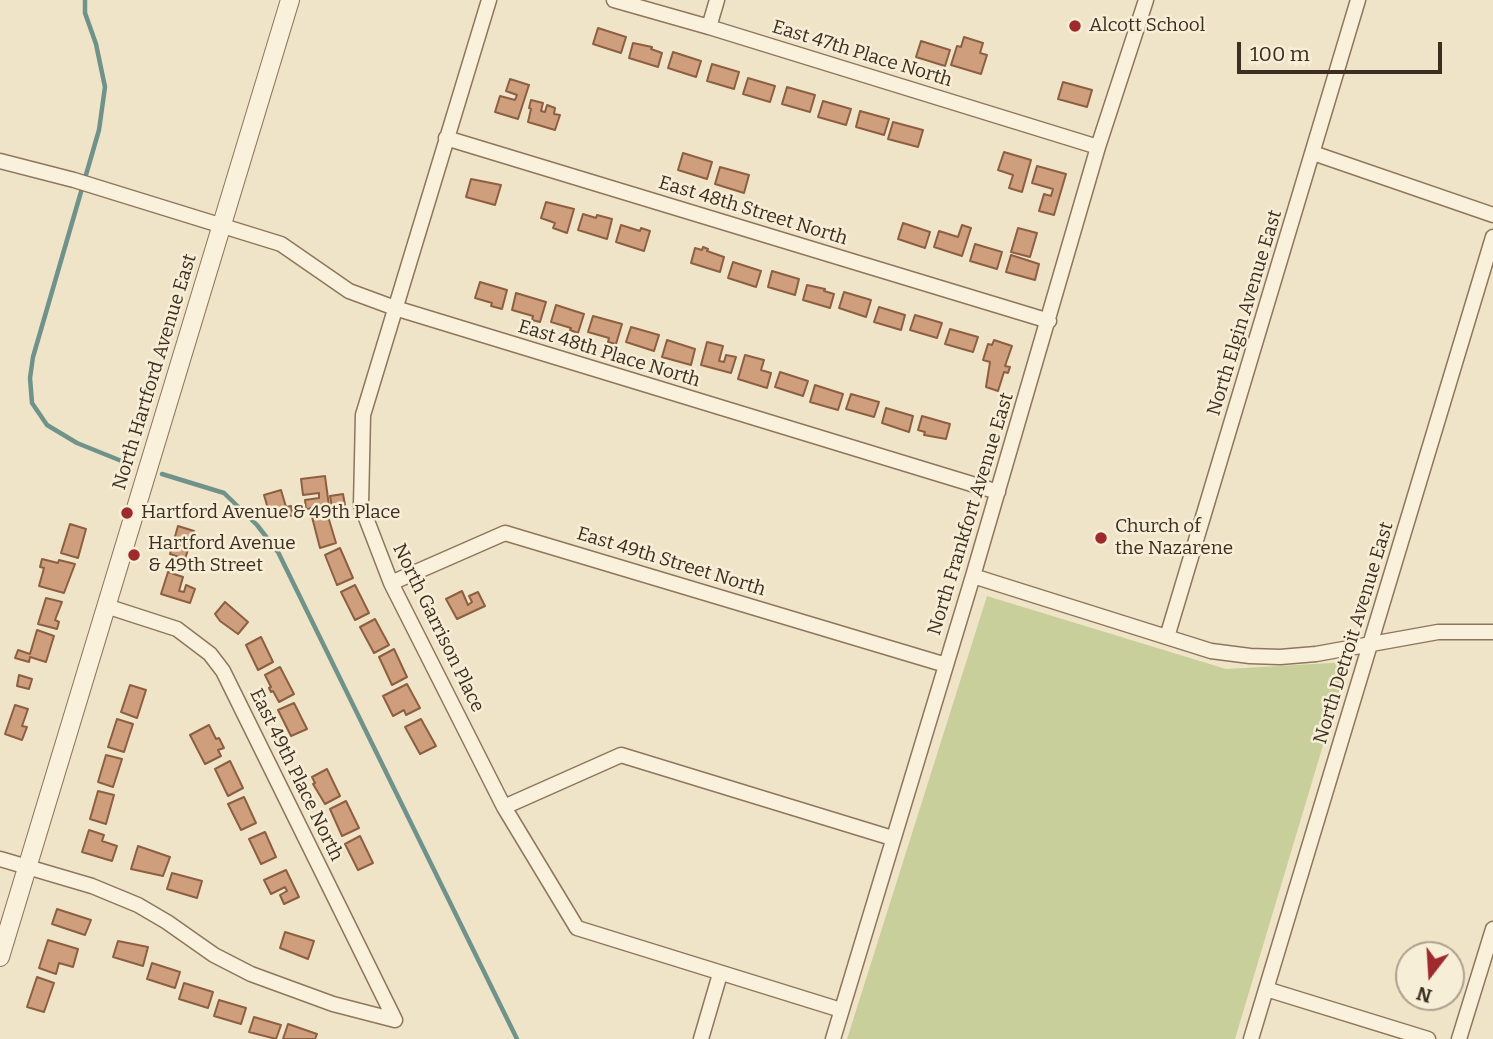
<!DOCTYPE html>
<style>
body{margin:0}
#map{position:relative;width:1493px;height:1039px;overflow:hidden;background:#f0e4c8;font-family:Bitter,serif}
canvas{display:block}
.north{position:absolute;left:1395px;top:941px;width:70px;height:70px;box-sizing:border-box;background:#f7eed8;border:2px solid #ada18e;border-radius:50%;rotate:197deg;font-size:19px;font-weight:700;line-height:28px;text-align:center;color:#3d2e20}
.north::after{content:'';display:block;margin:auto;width:24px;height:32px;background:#9e2a2b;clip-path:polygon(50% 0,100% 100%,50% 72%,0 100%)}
.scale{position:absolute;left:1237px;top:42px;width:205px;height:32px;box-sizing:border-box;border:4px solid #3d2e20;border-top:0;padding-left:9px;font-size:21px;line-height:24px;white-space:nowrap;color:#3d2e20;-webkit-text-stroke:5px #f7eed8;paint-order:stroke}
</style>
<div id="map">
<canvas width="1493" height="1039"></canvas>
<div class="north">N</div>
<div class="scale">100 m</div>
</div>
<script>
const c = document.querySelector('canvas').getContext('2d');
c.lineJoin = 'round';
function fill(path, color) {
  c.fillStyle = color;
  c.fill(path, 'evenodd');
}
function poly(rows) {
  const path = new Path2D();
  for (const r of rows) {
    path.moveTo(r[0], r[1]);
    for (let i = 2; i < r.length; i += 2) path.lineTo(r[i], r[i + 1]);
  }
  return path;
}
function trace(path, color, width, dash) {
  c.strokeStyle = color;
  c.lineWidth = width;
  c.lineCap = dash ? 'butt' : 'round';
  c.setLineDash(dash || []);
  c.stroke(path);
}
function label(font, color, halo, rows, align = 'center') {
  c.font = font + ' Bitter,serif';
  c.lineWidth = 5;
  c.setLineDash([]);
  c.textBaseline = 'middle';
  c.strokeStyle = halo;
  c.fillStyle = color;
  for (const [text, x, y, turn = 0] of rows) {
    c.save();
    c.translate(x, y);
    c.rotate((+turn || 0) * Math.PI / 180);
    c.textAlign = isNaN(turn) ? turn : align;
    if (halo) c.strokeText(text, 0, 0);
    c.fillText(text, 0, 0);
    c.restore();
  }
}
fill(poly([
 [987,596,1226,669,1348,662,1235,1039,847,1039]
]), '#c9cf9b');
trace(poly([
 [85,0,85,13,96,44,105,87,99,130,33,357,30,378,32,403,47,425,77,443,129,464],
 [162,474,224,493,257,525,278,552,517,1039]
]), '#6f938a', 4.5);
const building = poly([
 [598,28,626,37,621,53,593,44,598,28],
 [964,37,983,43,980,53,987,55,981,74,951,65,957,46,961,47,964,37],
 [921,41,950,50,945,66,916,57,921,41],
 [633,43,652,47,651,49,662,53,658,67,629,58,633,43],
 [673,52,701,61,696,77,668,68,673,52],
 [712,64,739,72,734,89,707,81,712,64],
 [748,78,775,86,770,102,743,94,748,78],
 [510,79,529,85,518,119,495,112,500,96,515,100,517,95,506,91,510,79],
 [1063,82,1092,90,1087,107,1058,99,1063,82],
 [787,87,815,95,810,112,782,104,787,87],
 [531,100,543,103,541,111,545,112,547,105,555,108,554,114,560,115,555,130,528,122,531,109,529,108,531,100],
 [823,101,851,109,846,125,818,117,823,101],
 [860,111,889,119,884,135,856,127,860,111],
 [893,122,923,130,918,147,888,139,893,122],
 [1004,152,1031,160,1022,192,1009,188,1013,175,998,170,1004,152],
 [683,153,712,162,707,179,678,170,683,153],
 [1037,166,1066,174,1054,215,1039,211,1044,194,1051,196,1053,189,1032,183,1037,166],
 [720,167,749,175,744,193,715,184,720,167],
 [471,179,501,185,495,205,466,197,471,179],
 [546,202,574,209,567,233,553,228,555,223,541,218,546,202],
 [583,214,596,218,597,215,612,219,607,239,578,230,583,214],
 [903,223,930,232,925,248,898,239,903,223],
 [621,225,640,231,641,228,650,231,644,251,616,242,621,225],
 [962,225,971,228,962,256,934,247,939,231,958,237,962,225],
 [1018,228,1037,233,1030,257,1011,252,1018,228],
 [975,244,1002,252,997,269,970,261,975,244],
 [703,247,708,249,707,251,724,257,720,272,691,263,695,248,702,250,703,247],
 [1011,255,1039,264,1035,280,1006,272,1011,255],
 [733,262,761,271,756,287,728,278,733,262],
 [772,271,799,279,795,295,768,287,772,271],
 [480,282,507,290,502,309,491,306,492,303,475,298,480,282],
 [807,285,825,289,824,291,834,294,830,308,803,300,807,285],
 [844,292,871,300,866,317,839,308,844,292],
 [516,293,546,302,540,322,532,320,533,316,512,310,516,293],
 [556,305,584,314,578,333,570,330,571,328,551,322,556,305],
 [879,307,905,315,901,330,874,322,879,307],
 [915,315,942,323,937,338,910,330,915,315],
 [593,316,622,324,616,344,608,342,609,338,588,332,593,316],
 [631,327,659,335,654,351,626,342,631,327],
 [950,329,978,337,973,352,945,344,950,329],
 [667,340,695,349,691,365,662,357,667,340],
 [994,340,1012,346,1005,366,1010,367,1008,373,1004,372,998,391,986,387,990,362,983,360,988,344,992,345,994,340],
 [707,342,723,346,719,361,724,362,726,355,736,357,731,373,701,365,707,342],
 [745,355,764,360,761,370,771,373,767,388,738,379,745,355],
 [780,372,808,381,803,396,775,387,780,372],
 [815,385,843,394,838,410,810,402,815,385],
 [851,394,879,402,874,417,846,409,851,394],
 [886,408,913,416,909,432,882,423,886,408],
 [922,416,950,424,946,439,924,435,925,432,918,430,922,416],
 [325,476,329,506,306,509,305,500,319,498,319,493,303,495,301,479,325,476],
 [281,490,286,507,291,506,293,515,280,519,277,510,269,512,264,495,281,490],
 [343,494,345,505,332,507,330,496,343,494],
 [327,513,336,543,320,548,312,517,327,513],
 [70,524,86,529,78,558,61,553,70,524],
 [178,526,194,531,185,559,170,554,178,526],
 [340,548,353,578,337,585,325,555,340,548],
 [42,559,58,563,59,560,75,564,64,593,39,586,44,568,40,567,42,559],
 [168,572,183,577,179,591,184,592,186,585,195,589,190,603,161,594,168,572],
 [355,585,369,613,355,620,341,592,355,585],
 [462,591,468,605,472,602,469,596,478,592,485,606,457,619,446,599,462,591],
 [46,598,62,602,55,620,59,622,57,629,38,624,46,598],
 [225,602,248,622,238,634,220,621,215,614,225,602],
 [375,619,389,645,374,653,360,627,375,619],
 [37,630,54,636,46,662,30,657,29,662,15,658,18,650,30,654,37,630],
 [261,637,273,662,258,670,246,645,261,637],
 [394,649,407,677,392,685,379,657,394,649],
 [280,667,294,694,279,702,273,691,271,692,269,688,271,687,265,675,280,667],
 [19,675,32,679,29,689,17,686,19,675],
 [407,684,420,708,406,715,404,710,393,716,383,696,407,684],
 [130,685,146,690,137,718,121,712,130,685],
 [294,703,307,729,291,736,278,710,294,703],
 [15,705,28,709,22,726,27,727,22,740,5,734,15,705],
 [117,719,133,724,124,752,108,747,117,719],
 [421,719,436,746,420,754,405,727,421,719],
 [209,725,216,739,219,738,224,748,218,750,221,756,205,764,190,735,209,725],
 [106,755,122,759,113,787,98,782,106,755],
 [230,761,243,788,228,796,215,769,230,761],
 [327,769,340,796,325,804,313,784,315,783,312,777,327,769],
 [98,791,114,795,106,824,90,819,98,791],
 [244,797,256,823,241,830,228,804,244,797],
 [346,801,359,828,342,836,330,809,346,801],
 [89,830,104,835,102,841,117,846,112,861,82,852,89,830],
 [265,832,276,857,261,864,249,839,265,832],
 [360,836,373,863,358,870,345,844,360,836],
 [138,846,170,857,163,876,131,869,138,846],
 [286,870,299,897,284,904,280,895,287,891,285,887,271,894,264,880,286,870],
 [172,873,202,881,197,898,167,889,172,873],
 [57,909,91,920,85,935,52,924,57,909],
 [285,932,314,941,308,959,280,948,285,932],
 [48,940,78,949,73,967,59,963,56,974,39,968,48,940],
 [118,941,148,947,143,966,113,957,118,941],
 [152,963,180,972,175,988,147,979,152,963],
 [37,977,54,983,44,1012,27,1007,37,977],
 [184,983,213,992,208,1008,179,999,184,983],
 [219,1000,246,1008,241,1024,214,1016,219,1000],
 [254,1017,281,1025,276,1039,249,1032,254,1017],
 [288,1024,317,1034,315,1039,283,1039,288,1024]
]);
fill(building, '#cf9f7d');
trace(building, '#8d5f41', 2);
const minor = poly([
 [489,0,363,415,361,505,391,583,504,807,577,928,841,1010],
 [614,0,709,27,1098,147],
 [709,27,717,0],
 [446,138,1049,321],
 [1313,153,1493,215],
 [0,161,74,180,281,244,349,291,395,308,998,492],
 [973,576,1211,651,1250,656,1280,657,1316,654,1438,632,1493,632],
 [391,583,505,533,946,665],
 [106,606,177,629,210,654,223,671,395,1020],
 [1167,637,1358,0],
 [504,807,621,755,892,838],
 [0,859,92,886,138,905,167,922,214,955,251,974,333,1004,395,1020],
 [1266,989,1428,1039],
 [701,1039,720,974],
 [833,1039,973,576,1098,147,1146,0],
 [1251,1039,1493,237],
 [1459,1039,1493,929]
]);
const tertiary = poly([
 [0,957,290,0]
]);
trace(minor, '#8d765c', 17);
trace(tertiary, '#8d765c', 20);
trace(minor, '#faf1dc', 14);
trace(tertiary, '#faf1dc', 18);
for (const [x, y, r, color] of [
 [1075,26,7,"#9e2a2b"],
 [127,513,7,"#9e2a2b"],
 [1101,538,7,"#9e2a2b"],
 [134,555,7,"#9e2a2b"]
]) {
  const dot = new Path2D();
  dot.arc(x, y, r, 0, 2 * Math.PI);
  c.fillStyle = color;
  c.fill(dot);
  trace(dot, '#f7eed8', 2.5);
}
label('19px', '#3d2e20', '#f7eed8', [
 ["Alcott School",1089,26],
 ["Hartford Avenue & 49th Place",141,513],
 ["Church of",1115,527],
 ["the Nazarene",1115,549],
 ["Hartford Avenue",148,544],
 ["& 49th Street",148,566]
], 'left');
label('19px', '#3d2e20', '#f7eed8', [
 ["East 47th Place North",862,54,17],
 ["East 48th Street North",753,211,17],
 ["North Elgin Avenue East",1245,313,-73],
 ["East 48th Place North",609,354,17],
 ["North Hartford Avenue East",155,372,-73],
 ["North Frankfort Avenue East",971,514,-73],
 ["East 49th Street North",671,562,17],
 ["North Garrison Place",438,628,64],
 ["North Detroit Avenue East",1354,633,-73],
 ["East 49th Place North",296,775,64]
]);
</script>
